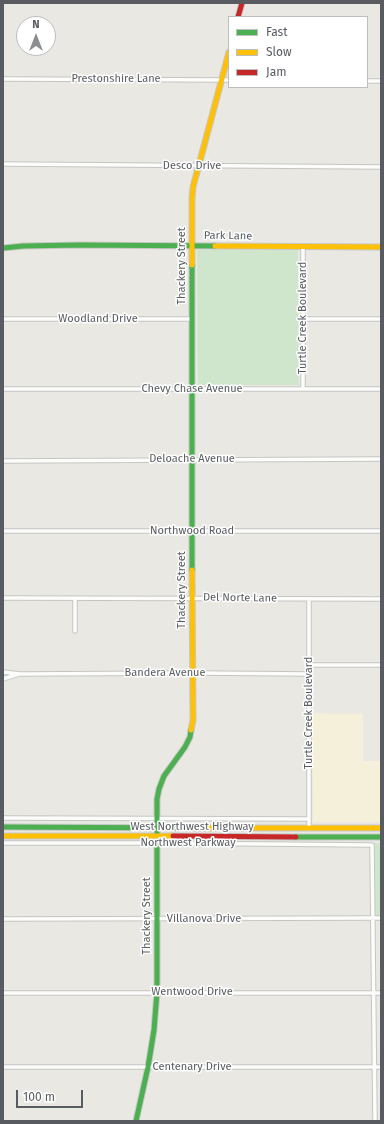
<!DOCTYPE html>
<style>
body{margin:0}
#map{position:relative;width:384px;height:1124px;overflow:hidden;background:#e9e8e2;font-family:"Fira Sans",sans-serif}
canvas{display:block}
.frame{position:absolute;inset:0;border:4px solid #585c61;pointer-events:none}
.legend{position:absolute;left:228px;top:16px;width:140px;height:72px;box-sizing:border-box;background:#fff;border:1px solid #bcbec0;margin:0;padding:5px 7px;list-style:none;font-size:12px;color:#585c61}
.legend li{display:flex;align-items:center;gap:8px;height:20px}
.legend b{width:20px;border:1px solid #bcbec0}
.north{position:absolute;left:16px;top:16px;width:40px;height:40px;box-sizing:border-box;background:#fff;border:1px solid #bcbec0;border-radius:50%;rotate:0deg;font-size:11px;font-weight:700;line-height:16px;text-align:center;color:#585c61}
.north::after{content:'';display:block;margin:auto;width:14px;height:18px;background:#8b8d8e;clip-path:polygon(50% 0,100% 100%,50% 72%,0 100%)}
.scale{position:absolute;left:16px;top:1090px;width:67px;height:18px;box-sizing:border-box;border:2px solid #585c61;border-top:0;padding-left:5px;font-size:12px;line-height:14px;white-space:nowrap;color:#585c61;-webkit-text-stroke:3px #fff;paint-order:stroke}
</style>
<div id="map">
<canvas width="384" height="1124"></canvas>
<div class="frame"></div>
<ul class="legend">
<li><b style="height:5px;background:#4caf50"></b>Fast</li>
<li><b style="height:5px;background:#ffc107"></b>Slow</li>
<li><b style="height:5px;background:#c62828"></b>Jam</li>
</ul>
<div class="north">N</div>
<div class="scale">100 m</div>
</div>
<script>
const c = document.querySelector('canvas').getContext('2d');
c.lineJoin = 'round';
function fill(path, color) {
  c.fillStyle = color;
  c.fill(path, 'evenodd');
}
function poly(rows) {
  const path = new Path2D();
  for (const r of rows) {
    path.moveTo(r[0], r[1]);
    for (let i = 2; i < r.length; i += 2) path.lineTo(r[i], r[i + 1]);
  }
  return path;
}
function trace(path, color, width, dash) {
  c.strokeStyle = color;
  c.lineWidth = width;
  c.lineCap = dash ? 'butt' : 'round';
  c.setLineDash(dash || []);
  c.stroke(path);
}
function label(font, color, halo, rows, align = 'center') {
  c.font = font + ' "Fira Sans",sans-serif';
  c.lineWidth = 3;
  c.setLineDash([]);
  c.textBaseline = 'middle';
  c.strokeStyle = halo;
  c.fillStyle = color;
  for (const [text, x, y, turn = 0] of rows) {
    c.save();
    c.translate(x, y);
    c.rotate((+turn || 0) * Math.PI / 180);
    c.textAlign = isNaN(turn) ? turn : align;
    if (halo) c.strokeText(text, 0, 0);
    c.fillText(text, 0, 0);
    c.restore();
  }
}
fill(poly([
 [312,713,363,714,363,761,381,761,381,822,313,822]
]), '#f5f0d9');
fill(poly([
 [298,249,299,385,198,385,197,250],
 [374,843,381,843,381,916,375,916]
]), '#cfe6cd');
const street = poly([
 [3,79,229,80],
 [367,81,381,81],
 [3,164,381,167],
 [303,246,303,389],
 [3,319,192,319],
 [302,319,381,319],
 [3,389,381,389],
 [3,461,381,459],
 [3,531,381,531],
 [3,598,381,599],
 [75,598,75,631],
 [309,599,309,827],
 [309,665,381,665],
 [3,672,20,674,197,673,309,674],
 [3,679,19,674],
 [3,818,309,819],
 [3,843,156,843,372,845,375,1121],
 [3,919,381,918],
 [3,993,381,993],
 [3,1067,381,1067]
]);
const fast = poly([
 [3,248,23,246,79,245,215,246],
 [192,265,192,570],
 [3,827,195,828],
 [296,837,381,837],
 [136,1121,148,1067,154,1030,157,992,157,799,159,789,164,776,185,747,190,737,191,730]
]);
const slow = poly([
 [215,246,381,247],
 [192,265,192,198,193,187,229,52],
 [191,730,193,720,192,570],
 [195,828,381,828],
 [3,836,173,836]
]);
const jam = poly([
 [238,17,242,3],
 [173,836,296,837]
]);
trace(street, '#c5c6c4', 5.5);
trace(fast, '#c6c7c6', 7);
trace(slow, '#c6c7c6', 7);
trace(jam, '#c6c7c6', 7);
trace(street, '#fcfcfb', 3.5);
trace(fast, '#4caf50', 5);
trace(slow, '#ffc107', 5);
trace(jam, '#c62828', 5);
label('11px', '#585c61', '#fff', [
 ["Prestonshire Lane",116,79],
 ["Desco Drive",192,166],
 ["Park Lane",228,236,1],
 ["Thackery Street",182,266,-90],
 ["Turtle Creek Boulevard",303,318,-90],
 ["Woodland Drive",98,319],
 ["Chevy Chase Avenue",192,389],
 ["Deloache Avenue",192,459],
 ["Northwood Road",192,531],
 ["Thackery Street",182,590,-90],
 ["Del Norte Lane",240,598,1],
 ["Bandera Avenue",165,673],
 ["Turtle Creek Boulevard",309,713,-90],
 ["West Northwest Highway",192,827],
 ["Northwest Parkway",188,843],
 ["Thackery Street",147,916,-90],
 ["Villanova Drive",204,919],
 ["Wentwood Drive",192,992],
 ["Centenary Drive",192,1067]
]);
</script>
